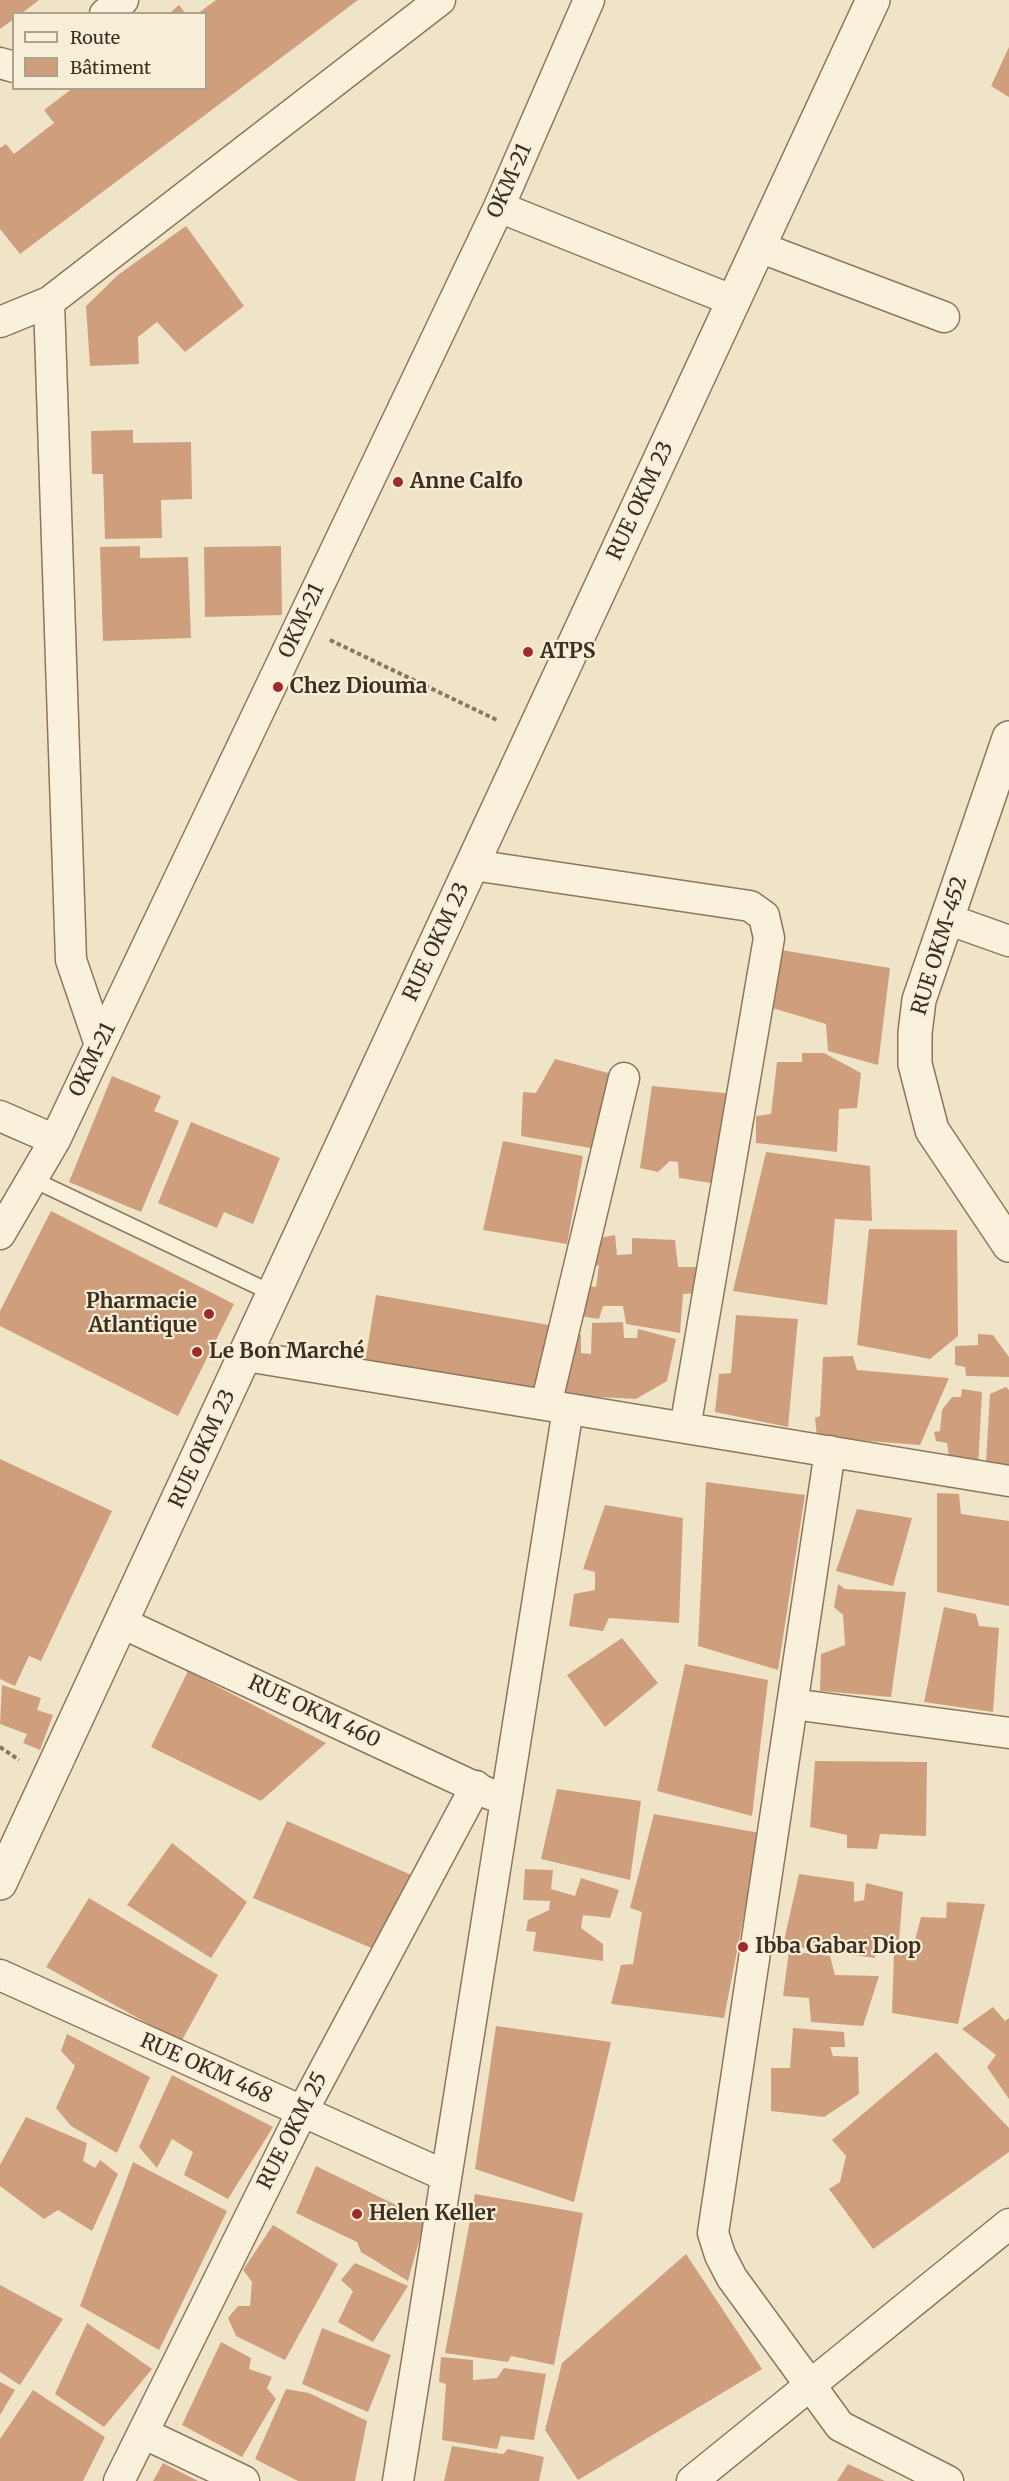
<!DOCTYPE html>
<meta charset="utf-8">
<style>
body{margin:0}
#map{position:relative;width:1009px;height:2481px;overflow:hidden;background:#f0e4c8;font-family:Merriweather,serif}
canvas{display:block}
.legend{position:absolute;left:12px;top:12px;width:195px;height:78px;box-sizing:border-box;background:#f7eed8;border:2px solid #ada18e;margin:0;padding:8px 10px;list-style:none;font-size:18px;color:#3d2e20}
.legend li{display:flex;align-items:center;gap:12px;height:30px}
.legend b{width:30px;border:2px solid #ada18e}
</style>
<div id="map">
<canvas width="1009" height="2481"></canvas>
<ul class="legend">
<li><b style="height:8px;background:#faf1dc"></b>Route</li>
<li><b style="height:16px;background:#cf9f7d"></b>Bâtiment</li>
</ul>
</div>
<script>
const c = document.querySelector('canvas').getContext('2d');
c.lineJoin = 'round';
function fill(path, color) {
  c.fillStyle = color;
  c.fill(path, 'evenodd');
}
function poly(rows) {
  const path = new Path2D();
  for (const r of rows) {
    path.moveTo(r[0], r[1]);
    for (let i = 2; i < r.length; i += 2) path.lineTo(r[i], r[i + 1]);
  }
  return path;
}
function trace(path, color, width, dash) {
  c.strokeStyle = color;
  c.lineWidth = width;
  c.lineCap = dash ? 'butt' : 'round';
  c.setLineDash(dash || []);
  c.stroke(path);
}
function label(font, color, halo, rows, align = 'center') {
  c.font = font + ' Merriweather,serif';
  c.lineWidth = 4.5;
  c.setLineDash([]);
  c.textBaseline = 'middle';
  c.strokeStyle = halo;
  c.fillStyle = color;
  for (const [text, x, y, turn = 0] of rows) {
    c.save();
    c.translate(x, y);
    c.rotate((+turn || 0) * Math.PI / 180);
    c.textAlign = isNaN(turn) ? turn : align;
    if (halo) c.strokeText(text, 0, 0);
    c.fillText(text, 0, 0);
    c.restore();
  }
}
fill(poly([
 [0,0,39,0,21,14,14,14,14,19,0,29],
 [216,0,358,0,20,254,0,229,0,148,6,144,14,154,54,123,44,110,73,88,206,88,206,14,197,14],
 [179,5,186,14,169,14],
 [1009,47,1009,97,991,86],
 [186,226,244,306,185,352,157,322,138,337,139,364,90,366,86,306,118,275],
 [133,430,133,443,191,442,192,499,161,500,162,538,105,539,103,474,92,474,91,431],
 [140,546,140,558,188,557,191,638,103,641,100,547],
 [281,546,282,615,205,617,204,547],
 [781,950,890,968,878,1065,828,1051,826,1024,769,1007],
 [802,1053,824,1053,861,1073,857,1108,839,1109,837,1152,756,1143,756,1116,771,1114,777,1062,802,1062],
 [555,1059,616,1075,596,1149,521,1136,523,1092,536,1093],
 [112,1076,161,1096,154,1111,179,1121,141,1212,69,1182],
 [652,1086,735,1094,718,1184,679,1178,678,1162,670,1161,658,1172,640,1168],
 [191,1122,280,1158,253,1224,224,1212,217,1228,158,1203],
 [503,1141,583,1156,567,1244,483,1230],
 [766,1152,870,1166,872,1221,835,1219,827,1305,733,1291],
 [51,1211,234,1304,178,1416,0,1326,0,1311],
 [869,1229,957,1230,958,1336,930,1359,857,1345],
 [615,1235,617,1255,632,1254,632,1238,675,1240,678,1267,696,1267,700,1293,683,1294,680,1333,626,1324,623,1306,603,1306,599,1319,580,1316,584,1285,596,1287,599,1265,587,1268,589,1240],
 [376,1295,549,1325,537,1392,365,1363],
 [736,1315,798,1319,788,1427,715,1412,719,1374,731,1373],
 [623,1322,624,1338,637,1338,638,1329,676,1339,667,1381,636,1399,561,1395,568,1335,581,1335,581,1353,591,1354,592,1323],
 [978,1334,993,1335,1009,1357,1009,1377,966,1376,965,1367,955,1365,955,1346,978,1345],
 [853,1356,857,1370,949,1378,920,1445,817,1437,815,1418,820,1416,823,1357],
 [1006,1387,1009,1390,1009,1467,986,1462,990,1394],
 [962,1389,982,1392,978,1468,950,1464,947,1443,936,1441,934,1432,940,1431,942,1410,952,1397,961,1397],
 [0,1459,112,1511,41,1661,29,1656,15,1686,0,1679],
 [706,1482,805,1495,778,1670,698,1646],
 [937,1493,959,1494,961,1514,1009,1521,1009,1606,937,1592],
 [605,1505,683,1518,679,1623,609,1618,603,1631,569,1626,574,1594,595,1590,595,1572,583,1569],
 [857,1509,912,1518,893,1586,836,1571],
 [838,1584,845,1589,906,1592,891,1697,820,1691,821,1654,845,1645,843,1615,834,1607],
 [944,1607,976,1614,979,1626,999,1628,993,1712,924,1702],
 [622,1638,658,1683,605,1727,567,1675],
 [685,1664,768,1680,752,1816,657,1791],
 [188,1671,326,1743,261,1801,151,1747],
 [2,1685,41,1698,37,1710,53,1715,40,1750,23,1743,27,1734,0,1724],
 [815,1761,927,1762,926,1836,880,1834,877,1849,847,1848,847,1835,810,1827],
 [557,1789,641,1801,630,1880,541,1859],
 [654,1814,760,1833,724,2018,611,2004,621,1965,633,1964,642,1912,630,1908],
 [287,1821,416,1877,381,1952,253,1898],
 [172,1843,247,1902,211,1958,127,1905],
 [525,1869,553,1870,551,1889,575,1896,581,1878,619,1890,610,1918,583,1915,581,1928,603,1944,603,1961,533,1951,536,1932,526,1931,528,1920,549,1910,550,1901,523,1900],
 [799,1874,854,1882,854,1902,864,1900,866,1883,903,1892,899,1940,878,1939,875,1958,783,1945],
 [89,1898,218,1975,181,2042,46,1967],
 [947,1902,985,1904,958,2024,892,2013,894,1950,913,1948,921,1917,946,1918],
 [789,1951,830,1956,835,1975,879,1976,863,2026,811,2022,809,1998,783,1996],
 [993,2007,1005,2021,1009,2018,1009,2099,987,2067,996,2055,962,2029],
 [496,2026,611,2042,574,2202,475,2169],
 [793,2028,844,2032,845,2047,830,2047,833,2056,858,2057,859,2094,824,2117,771,2111,771,2068,790,2068],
 [67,2034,150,2077,117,2153,71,2126,56,2108,75,2066,61,2051],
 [936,2052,1009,2128,1009,2152,873,2249,829,2189,840,2182,846,2156,832,2140],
 [172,2075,273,2127,228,2199,184,2175,193,2152,172,2139,157,2168,139,2147],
 [26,2117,87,2143,83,2161,95,2168,100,2160,118,2174,92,2231,58,2210,44,2219,0,2186,0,2165],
 [133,2162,227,2211,159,2350,80,2306],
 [316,2166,425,2219,408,2281,361,2252,357,2242,296,2213],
 [475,2194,583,2213,554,2365,511,2356,508,2362,445,2353],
 [273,2225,338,2264,285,2360,236,2336,228,2318,238,2306,250,2306,252,2282,243,2270],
 [686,2254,762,2369,578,2480,545,2430,562,2363],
 [355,2263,408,2286,373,2342,338,2322,353,2291,341,2280],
 [0,2285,63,2319,20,2385,0,2372],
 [87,2323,152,2369,104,2427,55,2394],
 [322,2328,391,2355,368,2412,302,2384],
 [221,2342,251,2358,249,2369,272,2377,267,2388,276,2399,242,2457,182,2425],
 [441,2357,473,2360,473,2380,497,2378,504,2368,546,2374,534,2440,501,2436,497,2449,442,2440,446,2384,439,2382],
 [0,2382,15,2390,0,2415],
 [286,2389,309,2393,367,2421,355,2481,298,2481,255,2459],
 [33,2390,105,2437,83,2481,0,2481,0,2439],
 [452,2446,503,2454,508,2449,544,2457,539,2481,444,2481],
 [163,2463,198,2481,153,2481],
 [848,2464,885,2481,837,2481]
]), '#cf9f7d');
const service = poly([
 [32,1179,274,1294]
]);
const minor = poly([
 [105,14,123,0],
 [0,63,14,67],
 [499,207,734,301],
 [759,247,944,317],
 [49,302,71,960,100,1045],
 [0,322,49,302,440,0],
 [473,865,750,906,764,916,769,938,685,1428],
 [947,919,1009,941],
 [0,1116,55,1140],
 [0,1234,55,1140,100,1045,499,207,589,0],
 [246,1356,1009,1481],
 [546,1405,624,1078],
 [830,1451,713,2233,720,2255,732,2278,840,2426,948,2481],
 [122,1623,492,1795],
 [792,1704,1009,1733],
 [0,1975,446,2176],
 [143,2433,244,2481],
 [119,2481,302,2112,476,1786],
 [398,2481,568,1409],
 [692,2481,1009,2224]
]);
const tertiary = poly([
 [1009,738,919,1000,915,1033,915,1064,932,1130,1009,1245],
 [0,1883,873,0]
]);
trace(service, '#8d765c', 18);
trace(minor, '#8d765c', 33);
trace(tertiary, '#8d765c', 36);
trace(poly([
 [330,640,499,721],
 [0,1747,19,1760]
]), '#8d765c', 4, [4.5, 3]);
trace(service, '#faf1dc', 15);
trace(minor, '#faf1dc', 30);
trace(tertiary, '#faf1dc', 33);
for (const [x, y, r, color] of [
 [398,482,6,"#9e2a2b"],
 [528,652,6,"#9e2a2b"],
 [278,687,6,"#9e2a2b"],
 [209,1314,6,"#9e2a2b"],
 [197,1352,6,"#9e2a2b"],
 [743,1947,6,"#9e2a2b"],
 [357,2214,6,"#9e2a2b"]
]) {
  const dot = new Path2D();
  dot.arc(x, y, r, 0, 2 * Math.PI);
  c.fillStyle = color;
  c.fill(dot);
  trace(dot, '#f7eed8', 2);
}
label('21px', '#3d2e20', '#f7eed8', [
 ["OKM-21",510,181,-66],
 ["RUE OKM 23",641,501,-65],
 ["OKM-21",302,621,-65],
 ["RUE OKM 23",437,942,-65],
 ["RUE OKM-452",940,946,-73],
 ["OKM-21",93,1060,-64],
 ["RUE OKM 23",203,1449,-65],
 ["RUE OKM 460",314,1712,25],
 ["RUE OKM 468",206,2069,24],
 ["RUE OKM 25",293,2131,-63]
]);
label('bold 21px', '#3d2e20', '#f7eed8', [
 ["Anne Calfo",410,482],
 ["ATPS",540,652],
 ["Chez Diouma",290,687],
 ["Pharmacie",197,1302,"right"],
 ["Atlantique",197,1326,"right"],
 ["Le Bon Marché",209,1352],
 ["Ibba Gabar Diop",755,1947],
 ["Helen Keller",369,2214]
], 'left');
</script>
